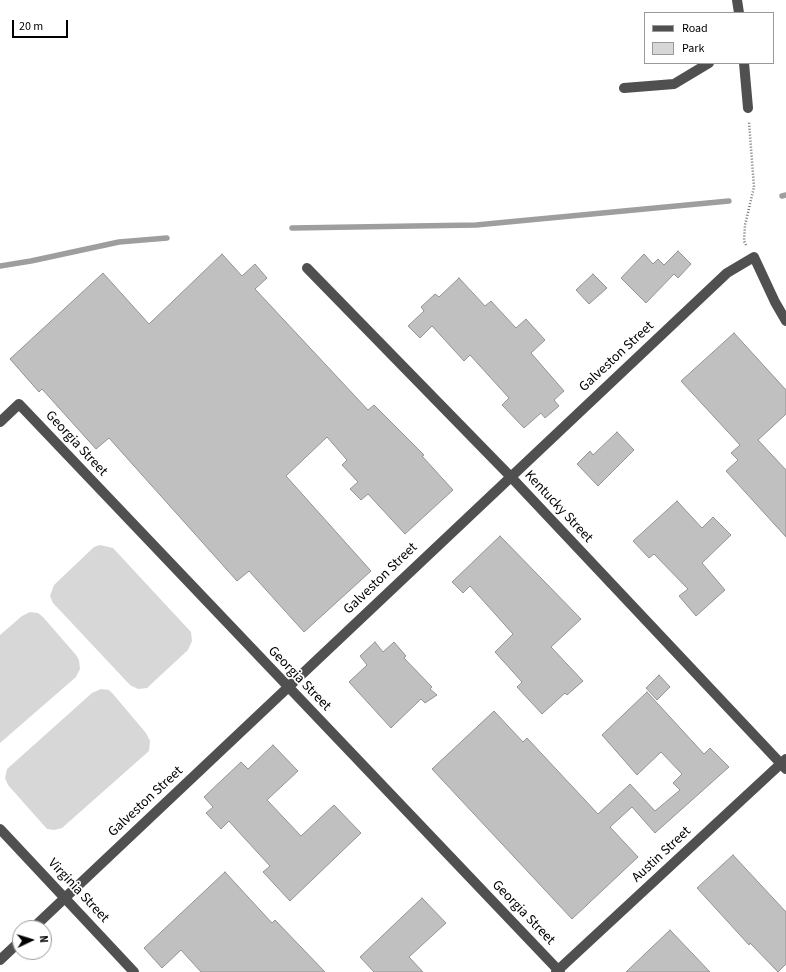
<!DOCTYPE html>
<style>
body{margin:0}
#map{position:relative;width:786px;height:972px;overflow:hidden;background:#fff;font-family:"Source Sans 3",sans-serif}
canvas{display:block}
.legend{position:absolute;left:644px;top:12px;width:130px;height:52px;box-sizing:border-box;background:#fff;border:1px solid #999;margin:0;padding:5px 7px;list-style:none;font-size:12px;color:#000}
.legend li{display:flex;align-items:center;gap:8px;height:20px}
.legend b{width:20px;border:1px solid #999}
.north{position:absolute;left:12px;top:920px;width:40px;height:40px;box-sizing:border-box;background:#fff;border:1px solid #999;border-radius:50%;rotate:86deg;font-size:11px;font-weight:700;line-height:16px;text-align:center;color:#000}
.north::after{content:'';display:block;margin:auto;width:14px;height:18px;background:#000;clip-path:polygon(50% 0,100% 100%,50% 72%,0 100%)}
.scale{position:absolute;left:12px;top:20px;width:56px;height:18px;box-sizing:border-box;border:2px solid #000;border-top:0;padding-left:5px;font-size:12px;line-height:14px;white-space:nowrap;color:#000;-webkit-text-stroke:3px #fff;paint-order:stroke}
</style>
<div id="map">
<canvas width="786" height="972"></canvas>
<ul class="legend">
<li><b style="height:5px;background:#505050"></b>Road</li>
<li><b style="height:11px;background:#d7d7d7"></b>Park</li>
</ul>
<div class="north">N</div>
<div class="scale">20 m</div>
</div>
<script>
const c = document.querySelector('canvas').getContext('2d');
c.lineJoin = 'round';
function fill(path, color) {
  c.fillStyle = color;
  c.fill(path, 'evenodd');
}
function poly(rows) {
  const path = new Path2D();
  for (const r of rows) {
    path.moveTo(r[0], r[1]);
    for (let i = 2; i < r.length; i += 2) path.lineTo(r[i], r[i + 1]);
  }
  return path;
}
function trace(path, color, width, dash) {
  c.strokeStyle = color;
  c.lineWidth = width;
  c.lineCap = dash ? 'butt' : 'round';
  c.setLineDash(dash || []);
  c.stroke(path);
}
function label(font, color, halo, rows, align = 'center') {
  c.font = font + ' "Source Sans 3",sans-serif';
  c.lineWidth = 3.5;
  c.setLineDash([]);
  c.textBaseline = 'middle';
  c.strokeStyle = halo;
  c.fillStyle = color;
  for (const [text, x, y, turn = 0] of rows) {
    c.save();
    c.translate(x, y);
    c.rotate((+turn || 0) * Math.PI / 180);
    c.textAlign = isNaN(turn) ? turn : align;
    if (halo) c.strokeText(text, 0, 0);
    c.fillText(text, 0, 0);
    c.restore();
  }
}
fill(poly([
 [100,545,113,548,191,632,192,641,188,650,147,688,138,689,130,685,53,603,50,596,54,585,94,547],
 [30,612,38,613,43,617,76,655,79,660,80,669,76,677,0,743,0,635,22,616],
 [101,689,109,690,113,694,146,733,150,741,149,751,62,828,54,830,47,829,8,785,5,778,7,769,92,693]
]), '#d7d7d7');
trace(poly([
 [782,196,786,195],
 [292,228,476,225,729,201],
 [0,266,31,261,119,242,167,238]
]), '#9e9e9e', 5.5);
const building = poly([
 [678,251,691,264,678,278,674,274,646,303,621,278,644,254,653,264,658,259,664,265,678,251],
 [222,254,242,276,255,264,267,278,255,289,368,410,374,405,424,455,422,456,453,490,405,534,368,494,361,500,350,489,358,482,342,465,347,460,327,437,286,476,371,571,304,632,249,571,237,581,109,438,96,449,42,389,39,392,10,359,103,273,149,324,222,254],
 [593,274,607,288,589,304,576,290,593,274],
 [459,278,485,306,491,301,516,328,526,319,545,340,531,353,564,391,554,400,559,406,545,418,541,413,524,428,502,405,509,398,470,355,464,361,432,326,420,338,408,326,424,311,421,307,435,294,439,297,459,278],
 [734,333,786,390,786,414,758,440,786,470,786,537,726,471,738,460,731,453,740,445,681,381,734,333],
 [617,432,634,450,598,486,577,464,590,451,593,455,617,432],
 [677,501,702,528,713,517,731,535,702,563,725,590,696,616,679,596,688,589,654,554,649,558,633,541,677,501],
 [500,536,581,619,551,647,583,681,567,695,565,693,542,714,517,687,522,682,495,652,513,634,470,586,463,593,452,582,500,536],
 [375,642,383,652,394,642,406,656,404,658,432,687,430,689,437,695,425,703,421,699,391,728,349,682,367,665,360,656,375,642],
 [659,675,670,687,657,700,646,688,659,675],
 [647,692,704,754,710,748,729,767,655,833,632,807,610,827,638,857,572,919,432,769,494,711,523,742,527,738,598,814,630,784,655,811,680,790,673,783,682,774,661,752,637,775,602,735,647,692],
 [273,745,298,771,267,800,301,836,334,805,361,833,290,901,263,872,270,866,236,829,229,821,221,829,206,813,213,807,204,797,241,762,248,769,273,745],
 [733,855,786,912,786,964,778,972,750,943,749,945,697,888,733,855],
 [225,872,272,923,275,920,325,972,201,972,181,950,162,968,144,948,225,872],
 [422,898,446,923,409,957,423,972,374,972,360,957,422,898],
 [670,930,710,972,626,972,670,930]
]);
fill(building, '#c0c0c0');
trace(building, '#949494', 1);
trace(poly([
 [746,245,744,241,745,225,754,187,749,122]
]), '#727272', 2.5, [1, 2]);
trace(poly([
 [737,0,739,13],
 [744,63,748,108],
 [624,88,674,84,709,63],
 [307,268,510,476,786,769],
 [0,422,19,404,560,972],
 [0,829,134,972],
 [33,928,727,273,754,257,775,302,786,321],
 [0,960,20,941],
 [556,972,786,759]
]), '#505050', 10);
label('14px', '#000', '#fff', [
 ["Galveston Street",617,357,-43],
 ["Georgia Street",76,444,47],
 ["Kentucky Street",558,507,47],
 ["Galveston Street",381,579,-44],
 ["Georgia Street",299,679,46],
 ["Galveston Street",146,802,-43],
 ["Austin Street",662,855,-43],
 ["Virginia Street",78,891,47],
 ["Georgia Street",523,913,46]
]);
</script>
